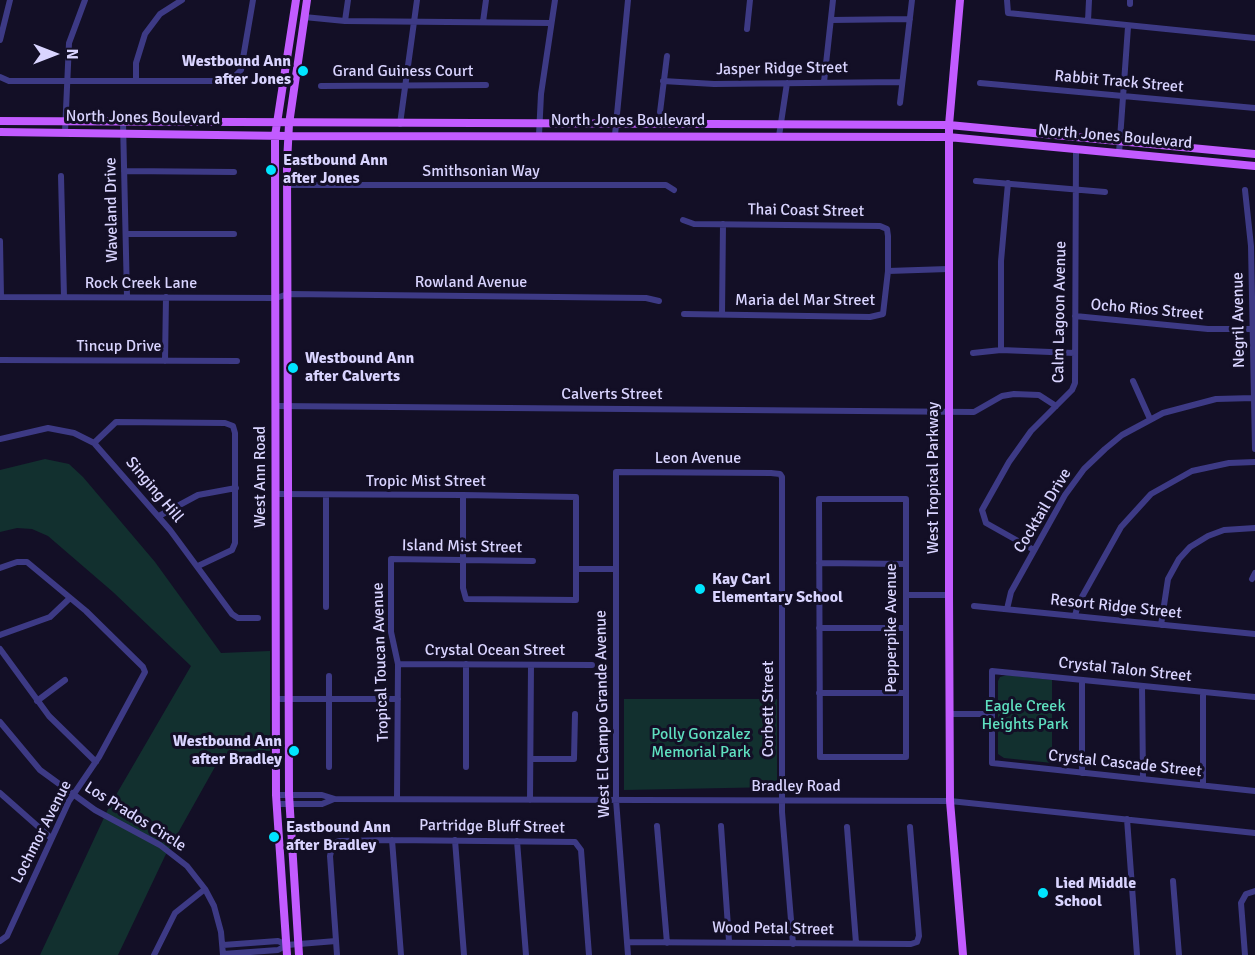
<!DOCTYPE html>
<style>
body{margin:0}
#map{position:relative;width:1255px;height:955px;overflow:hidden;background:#130f26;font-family:Signika,sans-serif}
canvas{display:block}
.north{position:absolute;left:24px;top:24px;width:60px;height:60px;-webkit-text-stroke:4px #130f26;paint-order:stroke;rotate:90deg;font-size:16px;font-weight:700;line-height:24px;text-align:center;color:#d9d4ff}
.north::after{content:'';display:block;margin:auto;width:21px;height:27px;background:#d9d4ff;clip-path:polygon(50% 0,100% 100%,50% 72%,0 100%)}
</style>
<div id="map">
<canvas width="1255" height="955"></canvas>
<div class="north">N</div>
</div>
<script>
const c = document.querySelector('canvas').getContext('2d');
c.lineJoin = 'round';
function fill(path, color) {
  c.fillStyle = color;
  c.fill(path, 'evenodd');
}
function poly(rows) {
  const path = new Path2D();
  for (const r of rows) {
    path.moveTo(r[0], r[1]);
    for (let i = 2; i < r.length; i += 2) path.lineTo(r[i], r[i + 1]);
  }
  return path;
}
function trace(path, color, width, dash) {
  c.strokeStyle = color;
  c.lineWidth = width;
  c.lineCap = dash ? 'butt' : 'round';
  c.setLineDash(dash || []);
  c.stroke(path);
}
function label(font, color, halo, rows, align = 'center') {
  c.font = font + ' Signika,sans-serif';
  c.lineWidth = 6;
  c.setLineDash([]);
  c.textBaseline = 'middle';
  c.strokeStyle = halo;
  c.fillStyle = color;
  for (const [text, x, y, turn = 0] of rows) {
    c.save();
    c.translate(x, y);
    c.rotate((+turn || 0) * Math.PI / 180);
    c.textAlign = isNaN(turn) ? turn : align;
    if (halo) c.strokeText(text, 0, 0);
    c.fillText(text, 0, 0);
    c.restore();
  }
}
fill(poly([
 [45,459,69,464,83,477,155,562,221,653,270,651,270,751,236,752,216,765,165,856,118,955,40,955,109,807,191,666,113,592,48,536,32,529,17,528,0,532,0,470],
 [1007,675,1052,680,1052,763,1004,758,998,754,998,681,1000,677],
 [624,699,777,699,777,787,624,790]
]), '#12302f');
trace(poly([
 [1007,0,1008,13,1255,38],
 [1130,4,1130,0],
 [304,17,345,21,551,23],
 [831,20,910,19],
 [345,21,348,0],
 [1088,21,1089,0],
 [483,22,486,0],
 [747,29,750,0],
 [0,40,10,0],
 [0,77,9,81,230,81,241,70,253,0],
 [136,79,136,63,145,34,160,14,182,0],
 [663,81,714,84,901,82],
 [824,82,833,0],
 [980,83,1255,108],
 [321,86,486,85],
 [900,103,912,0],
 [660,112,667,56],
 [123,122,127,297],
 [400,124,417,0],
 [65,132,69,43,85,0],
 [539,135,541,94,555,0],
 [615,135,628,0],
 [779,136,787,83],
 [1119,153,1128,27],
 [124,171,234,172],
 [61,176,64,297],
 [976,181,1105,192],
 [287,185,666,185,674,190],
 [1245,190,1251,246,1255,449],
 [683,220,694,224,880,226,887,229,888,236,888,271,883,314,870,317,684,314],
 [126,234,234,234],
 [0,241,1,297],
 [888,271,948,269],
 [0,297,276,298,288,294,646,298,659,301],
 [722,314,723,224],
 [1075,316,1208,329,1252,329],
 [1001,350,1001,261,1008,183],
 [973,353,1001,350,1075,353],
 [0,360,237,361],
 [165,361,166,297],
 [1133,381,1150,419],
 [276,406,974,412,1002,396,1014,394,1039,395,1056,406],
 [0,439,48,428,74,433,94,443,170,530,232,614,238,618,258,618],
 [94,443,116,422,225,423,233,426,235,433,235,543,232,550,198,566],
 [276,494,463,495,576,497,576,600,466,599,463,588,463,495],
 [326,495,326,607],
 [819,499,906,499,906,757,820,757,819,499],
 [159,516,198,495,236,488],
 [1034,550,986,523,982,510,1009,462,1031,431,1072,390,1075,383,1076,149],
 [819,563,906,564],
 [0,568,17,562,27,562,86,611,143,667,145,672,99,757,69,801,7,936,0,941],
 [577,569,615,569],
 [1252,579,1255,573],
 [906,595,949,595],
 [974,606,1255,634],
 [1007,609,1011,592,1065,495,1084,469,1105,449,1122,435,1163,413,1216,399,1254,398],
 [1075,616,1078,604,1121,527,1151,494,1192,471,1229,463,1255,462],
 [1161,625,1168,579,1179,559,1190,547,1208,536,1224,530,1255,528],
 [819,628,906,628],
 [0,635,50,617,70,598],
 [0,649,49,716,96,762],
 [398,664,592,665],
 [466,664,466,767],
 [329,676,329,767],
 [1082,680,1082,773],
 [1142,686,1143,779],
 [1203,692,1203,785],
 [819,693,906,693],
 [1255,697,992,671,992,763,1255,791],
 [276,699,398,699],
 [37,701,65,680],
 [949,714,992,714],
 [0,722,40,770,95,810,160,845,187,866,205,889,214,906,221,932,223,955],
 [531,759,574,759,575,714],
 [0,793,51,838],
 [276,795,322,795,335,799,950,801,1255,833],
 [397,799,398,664,391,632,391,559,533,561],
 [530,800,531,665],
 [277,804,322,804,334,799],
 [1127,819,1137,955],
 [657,826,667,943],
 [721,826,729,941],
 [847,827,856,943],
 [392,840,401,955],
 [455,840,464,955],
 [517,841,526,955],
 [1173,881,1179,955],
 [627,942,911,944,917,942,919,936,910,827],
 [223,945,278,941,287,945],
 [223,954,278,950,287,945,336,941],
 [154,955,175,913,205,889],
 [337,955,330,856,333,843,340,841,392,840,575,842,581,850,589,955],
 [628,955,616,800,616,472,771,473,780,474,782,477,782,812,793,944],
 [1245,955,1241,903,1246,894,1255,891]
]), '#3d3a85', 6);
trace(poly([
 [960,0,949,125,949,595,950,801,963,955],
 [0,121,949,125,1255,154],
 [0,132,288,136,948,137,1255,166],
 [287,955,276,795,275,136,296,0],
 [299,955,289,795,287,163,289,124,307,0]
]), '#c25bff', 8);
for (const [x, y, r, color] of [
 [303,71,6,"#00e5ff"],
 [271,170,6,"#00e5ff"],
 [293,368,6,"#00e5ff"],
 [700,589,6,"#00e5ff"],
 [294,751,6,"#00e5ff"],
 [274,837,6,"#00e5ff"],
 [1043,893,6,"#00e5ff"]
]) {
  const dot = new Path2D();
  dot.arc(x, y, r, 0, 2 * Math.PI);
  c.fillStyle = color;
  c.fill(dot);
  trace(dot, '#130f26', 2);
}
label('bold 16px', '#d9d4ff', '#130f26', [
 ["Westbound Ann",291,62,"right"],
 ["after Jones",291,80,"right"],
 ["Eastbound Ann",283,161],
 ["after Jones",283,179],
 ["Westbound Ann",305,359],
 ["after Calverts",305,377],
 ["Kay Carl",712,580],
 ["Elementary School",712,598],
 ["Westbound Ann",282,742,"right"],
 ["after Bradley",282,760,"right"],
 ["Eastbound Ann",286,828],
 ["after Bradley",286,846],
 ["Lied Middle",1055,884],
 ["School",1055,902]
], 'left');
label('16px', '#d9d4ff', '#130f26', [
 ["Jasper Ridge Street",782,69,-1],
 ["Grand Guiness Court",403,72],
 ["Rabbit Track Street",1119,82,5],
 ["North Jones Boulevard",143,118,1],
 ["North Jones Boulevard",628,121],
 ["North Jones Boulevard",1115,137,5],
 ["Smithsonian Way",481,172],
 ["Waveland Drive",112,210,-91],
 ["Thai Coast Street",806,211,1],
 ["Rowland Avenue",471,283],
 ["Rock Creek Lane",141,284],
 ["Maria del Mar Street",805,301],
 ["Ocho Rios Street",1147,310,5],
 ["Calm Lagoon Avenue",1060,312,-89],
 ["Negril Avenue",1239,320,-91],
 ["Tincup Drive",119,347],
 ["Calverts Street",612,395],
 ["Leon Avenue",698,459],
 ["West Ann Road",261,477,-90],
 ["West Tropical Parkway",934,478,-90],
 ["Tropic Mist Street",426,482],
 ["Singing Hill",154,490,50],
 ["Cocktail Drive",1043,511,-59],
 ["Island Mist Street",462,547,1],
 ["Resort Ridge Street",1116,607,6],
 ["Pepperpike Avenue",892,628,-90],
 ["Crystal Ocean Street",495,651],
 ["Tropical Toucan Avenue",381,662,-92],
 ["Crystal Talon Street",1125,670,6],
 ["Corbett Street",769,709,-90],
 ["West El Campo Grande Avenue",603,714,-91],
 ["Crystal Cascade Street",1125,764,6],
 ["Bradley Road",796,787],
 ["Los Prados Circle",135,817,32],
 ["Partridge Bluff Street",492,827,1],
 ["Lochmor Avenue",42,832,-63],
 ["Wood Petal Street",773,929,1]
]);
label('16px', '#5fe0c0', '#130f26', [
 ["Eagle Creek",1025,707],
 ["Heights Park",1025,725],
 ["Polly Gonzalez",701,735],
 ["Memorial Park",701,753]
]);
</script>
